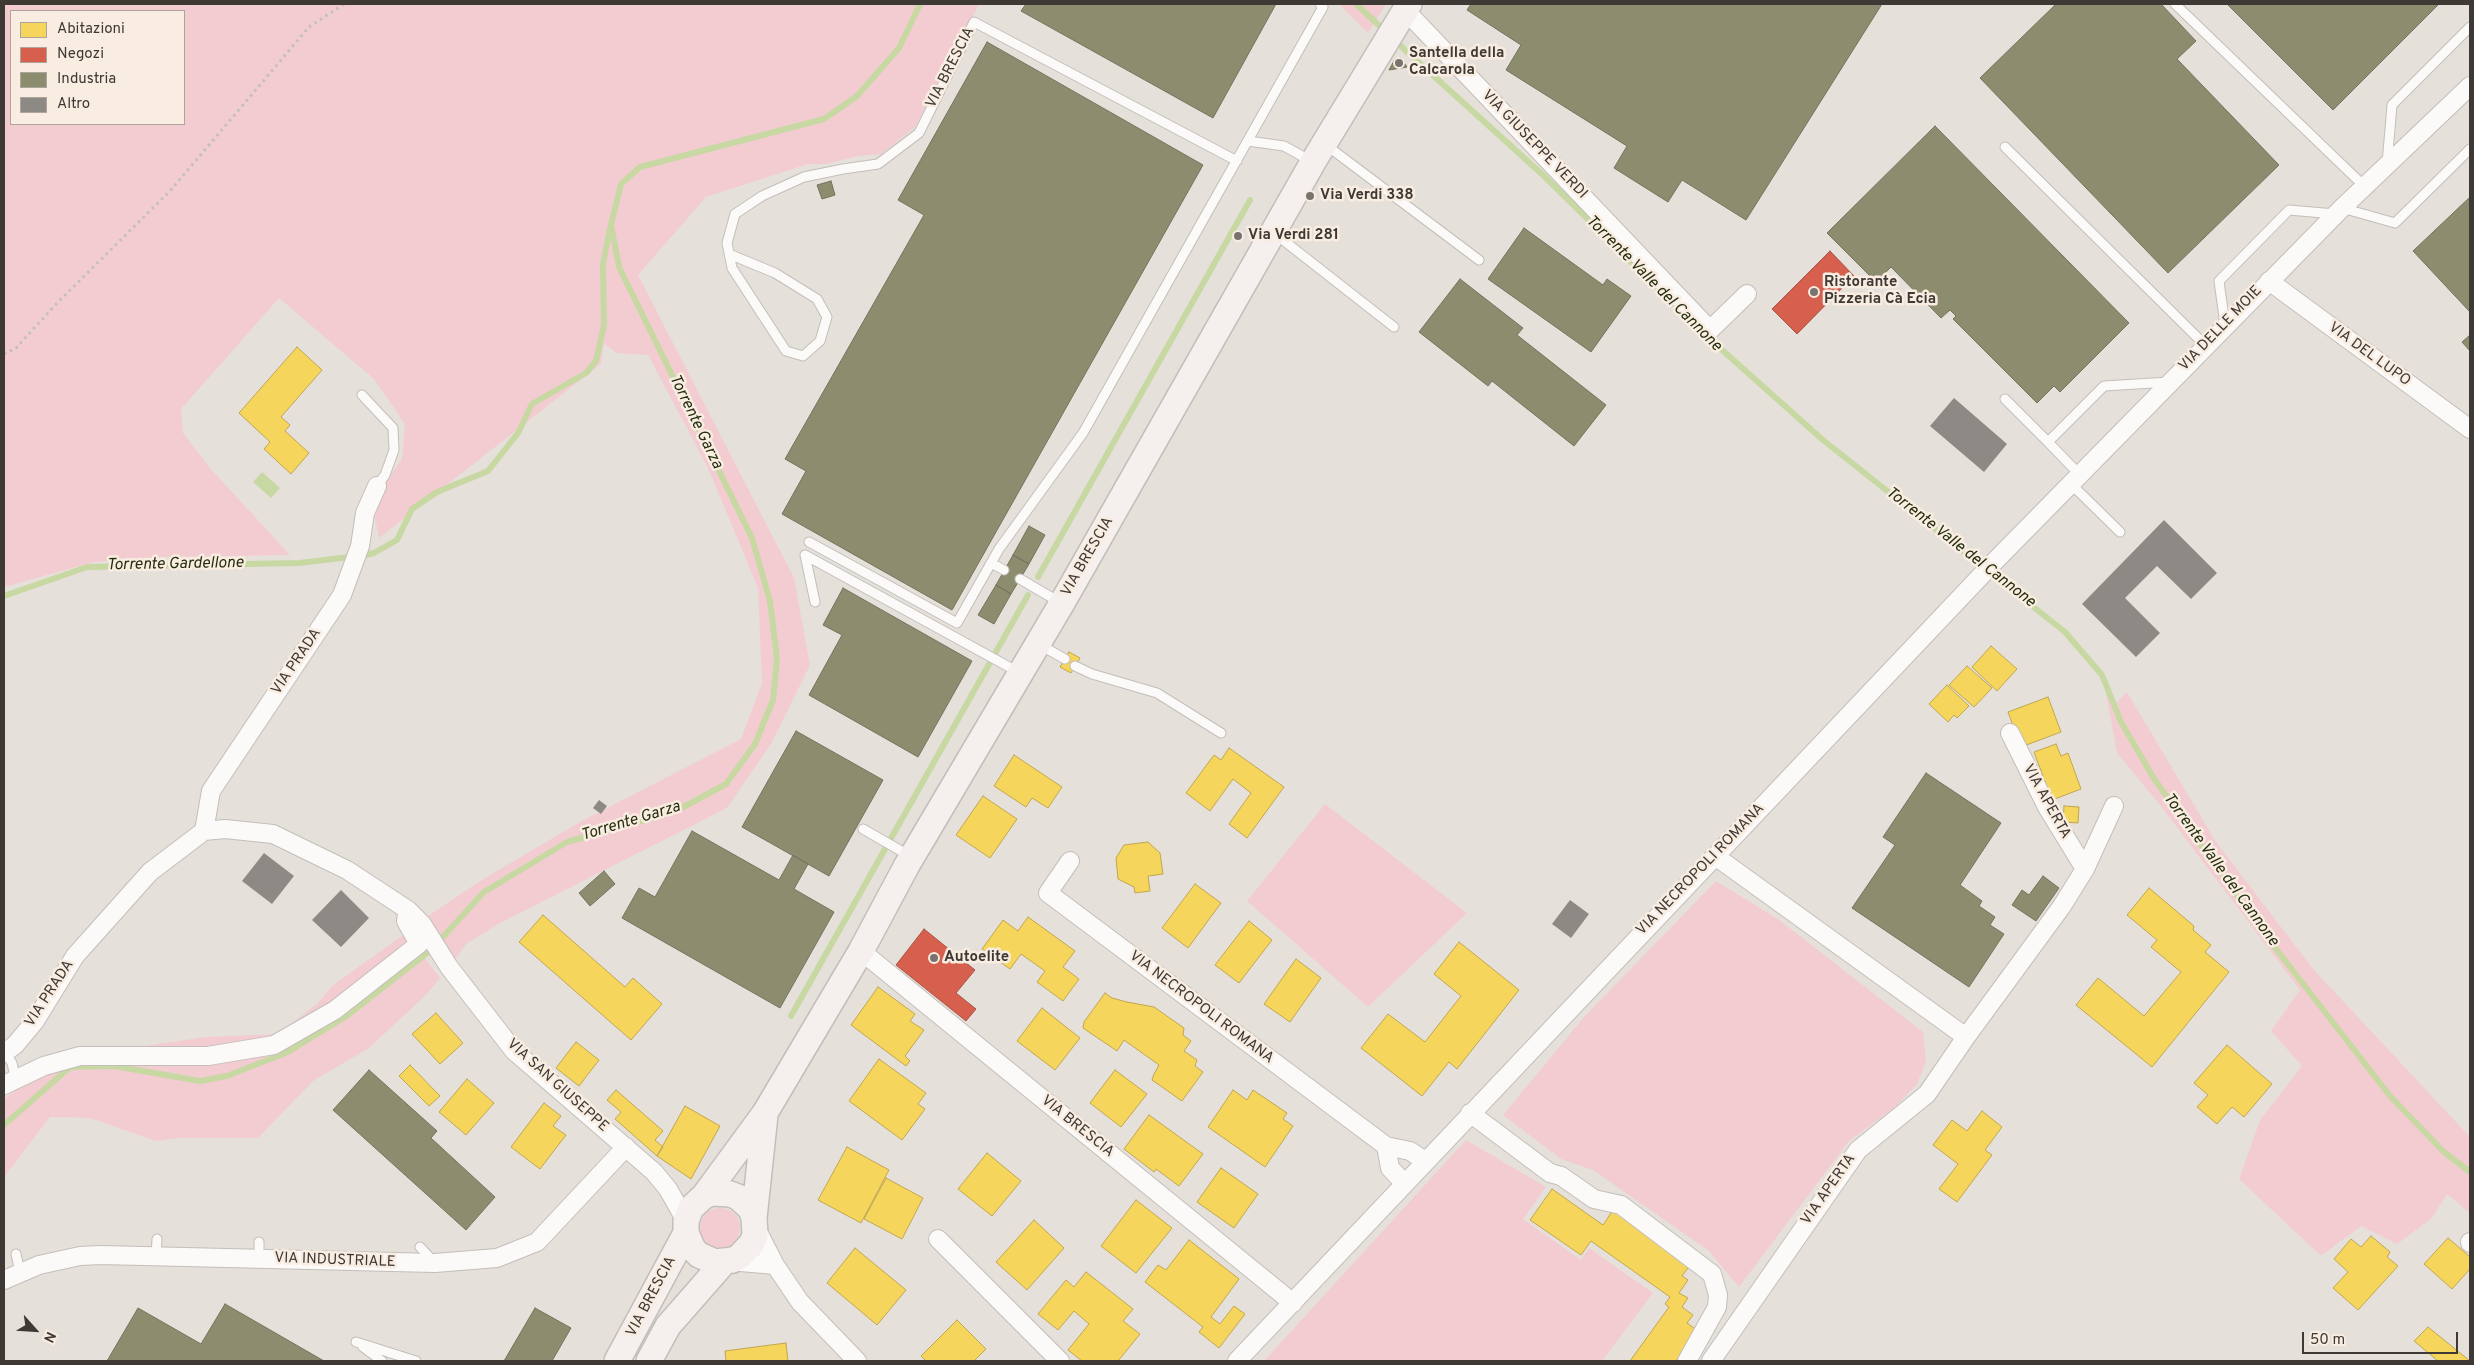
<!DOCTYPE html>
<meta charset="utf-8">
<style>
body{margin:0}
#map{position:relative;width:2474px;height:1365px;overflow:hidden;background:#e6e0da;font-family:Overpass,sans-serif}
canvas{display:block}
.frame{position:absolute;inset:0;border:5px solid #3e3935;pointer-events:none}
.legend{position:absolute;left:10px;top:10px;width:175px;height:115px;box-sizing:border-box;background:#f9ece1;border:1px solid #aea49c;margin:0;padding:6px 9px;list-style:none;font-size:15px;color:#3e3935}
.legend li{display:flex;align-items:center;gap:10px;height:25px}
.legend b{width:25px;border:1px solid #aea49c}
.north{position:absolute;left:10px;top:1305px;width:50px;height:50px;-webkit-text-stroke:4px #f9ece1;paint-order:stroke;rotate:116deg;font-size:14px;font-weight:700;line-height:20px;text-align:center;color:#3e3935}
.north::after{content:'';display:block;margin:auto;width:18px;height:22px;background:#3e3935;clip-path:polygon(50% 0,100% 100%,50% 72%,0 100%)}
.scale{position:absolute;left:2302px;top:1332px;width:156px;height:22px;box-sizing:border-box;border:2px solid #3e3935;border-top:0;padding-left:6px;font-size:15px;line-height:18px;white-space:nowrap;color:#3e3935;-webkit-text-stroke:4px #f9ece1;paint-order:stroke}
</style>
<div id="map">
<canvas width="2474" height="1365"></canvas>
<div class="frame"></div>
<ul class="legend">
<li><b style="height:14px;background:#f6d55c"></b>Abitazioni</li>
<li><b style="height:14px;background:#d6604d"></b>Negozi</li>
<li><b style="height:14px;background:#8c8c6e"></b>Industria</li>
<li><b style="height:14px;background:#8d8a85"></b>Altro</li>
</ul>
<div class="north">N</div>
<div class="scale">50 m</div>
</div>
<script>
const c = document.querySelector('canvas').getContext('2d');
c.lineJoin = 'round';
function fill(path, color) {
  c.fillStyle = color;
  c.fill(path, 'evenodd');
}
function poly(rows) {
  const path = new Path2D();
  for (const r of rows) {
    if (r.length === 3) {
      path.moveTo(r[0] + r[2], r[1]);
      path.arc(r[0], r[1], r[2], 0, 2 * Math.PI);
      continue;
    }
    path.moveTo(r[0], r[1]);
    for (let i = 2; i < r.length; i += 2) path.lineTo(r[i], r[i + 1]);
  }
  return path;
}
function trace(path, color, width, dash) {
  c.strokeStyle = color;
  c.lineWidth = width;
  c.lineCap = dash ? 'butt' : 'round';
  c.setLineDash(dash || []);
  c.stroke(path);
}
function label(font, color, halo, rows, align = 'center') {
  c.font = font + ' Overpass,sans-serif';
  c.lineWidth = 5;
  c.setLineDash([]);
  c.textBaseline = 'middle';
  c.strokeStyle = halo;
  c.fillStyle = color;
  for (const [text, x, y, turn = 0] of rows) {
    c.save();
    c.translate(x, y);
    c.rotate((+turn || 0) * Math.PI / 180);
    c.textAlign = isNaN(turn) ? turn : align;
    if (halo) c.strokeText(text, 0, 0);
    c.fillText(text, 0, 0);
    c.restore();
  }
}
fill(poly([
 [4,4,979,4,915,127,881,154,858,156,827,164,808,164,706,197,638,275,794,578,810,665,771,744,727,808,498,924,466,944,453,962,428,916,480,881,580,822,741,739,762,683,758,588,708,468,648,355,616,353,604,343,601,364,379,538,375,518,381,489,402,459,405,424,374,379,279,298,181,409,183,433,210,468,290,555,165,557,94,562,4,587],
 [11,11,184,11,184,124,11,124],
 [1339,4,1386,4,1368,33],
 [2105,687,2116,703,2127,692,2216,842,2314,970,2470,1137,2470,1213,2447,1194,2432,1218,2397,1244,2361,1226,2321,1256,2239,1179,2260,1120,2302,1066,2271,1031,2300,990,2160,805,2117,753],
 [1325,804,1467,913,1368,1007,1247,901],
 [1716,881,1778,919,1923,1032,1926,1062,1917,1084,1896,1106,1849,1141,1739,1287,1709,1251,1593,1170,1561,1159,1503,1115,1584,1017],
 [406,933,440,978,427,994,369,1048,313,1081,258,1138,179,1138,156,1141,90,1118,50,1117,4,1177,4,1099,62,1054,130,1048,206,1037,278,1034,317,1004,332,986],
 [1466,1140,1546,1187,1523,1219,1581,1260,1589,1248,1653,1293,1602,1361,1264,1361],
 [720,1228,20]
]), '#f3ccd2');
fill(poly([
 [262,472,280,488,271,498,253,482]
]), '#c8d8a3');
const homes = poly([
 [297,347,322,370,281,417,290,425,285,431,309,453,291,474,264,449,270,442,239,413,297,347],
 [1991,646,2017,669,1997,691,1972,667,1991,646],
 [1069,652,1080,658,1071,673,1060,667,1069,652],
 [1967,666,1992,688,1974,707,1949,685,1967,666],
 [1947,685,1969,706,1957,718,1954,715,1948,722,1929,704,1947,685],
 [2048,697,2061,732,2021,747,2008,712,2048,697],
 [2056,744,2061,756,2068,753,2081,789,2052,800,2034,752,2056,744],
 [1229,748,1284,787,1247,838,1229,824,1251,793,1233,779,1210,811,1186,793,1214,755,1221,760,1229,748],
 [1014,755,1062,787,1048,808,1032,798,1026,807,994,786,1014,755],
 [983,796,1017,819,990,858,956,835,983,796],
 [2064,806,2079,807,2078,823,2063,822,2064,806],
 [1148,842,1160,853,1163,874,1148,876,1150,891,1135,893,1134,887,1118,879,1116,858,1124,845,1148,842],
 [1195,884,1221,903,1188,948,1162,928,1195,884],
 [2149,888,2194,926,2193,930,2211,945,2205,952,2229,972,2152,1067,2076,1005,2098,978,2144,1016,2181,972,2151,947,2157,940,2127,915,2149,888],
 [543,915,625,987,633,978,662,1004,631,1040,519,942,543,915],
 [1028,917,1075,951,1063,967,1079,979,1063,1001,1037,982,1045,971,1021,954,1010,969,982,949,1003,920,1018,931,1028,917],
 [1249,921,1272,940,1239,983,1215,965,1249,921],
 [1459,942,1519,990,1457,1069,1449,1062,1422,1096,1361,1048,1388,1014,1425,1042,1461,996,1434,974,1459,942],
 [1296,959,1321,978,1290,1022,1264,1004,1296,959],
 [878,987,915,1014,910,1021,924,1030,905,1056,910,1061,906,1066,851,1025,878,987],
 [1105,993,1112,998,1127,1002,1154,1007,1184,1028,1183,1035,1191,1041,1184,1051,1197,1060,1195,1066,1203,1072,1182,1101,1152,1080,1154,1074,1159,1065,1124,1040,1117,1051,1083,1028,1084,1022,1105,993],
 [1042,1008,1080,1038,1055,1070,1017,1041,1042,1008],
 [436,1013,463,1043,440,1064,412,1034,436,1013],
 [576,1042,599,1060,579,1086,556,1068,576,1042],
 [2227,1045,2272,1084,2244,1117,2232,1107,2217,1124,2197,1107,2208,1095,2194,1083,2227,1045],
 [879,1059,926,1093,918,1104,925,1109,902,1140,849,1101,879,1059],
 [410,1065,440,1096,429,1106,399,1076,410,1065],
 [1115,1070,1147,1094,1121,1127,1090,1103,1115,1070],
 [467,1079,494,1103,466,1135,439,1112,467,1079],
 [616,1090,663,1131,655,1140,663,1147,657,1156,615,1119,621,1112,607,1100,616,1090],
 [1233,1090,1247,1100,1253,1090,1287,1113,1283,1119,1293,1126,1265,1167,1208,1127,1233,1090],
 [544,1103,561,1116,553,1126,566,1135,540,1169,511,1147,544,1103],
 [685,1106,720,1126,691,1179,657,1156,685,1106],
 [1982,1111,2002,1127,1985,1150,1992,1155,1957,1202,1939,1189,1958,1164,1933,1145,1952,1120,1967,1131,1982,1111],
 [1149,1115,1203,1154,1179,1186,1156,1169,1154,1172,1124,1149,1149,1115],
 [847,1147,889,1170,861,1223,818,1200,847,1147],
 [987,1153,1021,1181,992,1216,958,1189,987,1153],
 [1221,1168,1258,1194,1234,1228,1197,1202,1221,1168],
 [886,1178,923,1198,902,1239,864,1219,886,1178],
 [1552,1189,1603,1225,1613,1210,1691,1264,1682,1276,1688,1280,1679,1293,1688,1298,1682,1307,1693,1315,1687,1323,1698,1331,1676,1361,1630,1361,1669,1307,1665,1304,1670,1297,1591,1241,1581,1255,1530,1220,1552,1189],
 [1136,1200,1172,1228,1136,1273,1101,1246,1136,1200],
 [1034,1220,1064,1248,1027,1290,996,1262,1034,1220],
 [2371,1236,2390,1252,2387,1257,2398,1266,2358,1310,2333,1288,2348,1272,2334,1259,2351,1239,2361,1247,2371,1236],
 [2448,1238,2470,1257,2470,1269,2452,1289,2424,1264,2448,1238],
 [1189,1240,1239,1279,1211,1317,1220,1324,1234,1306,1245,1314,1219,1348,1199,1332,1203,1327,1145,1282,1158,1265,1166,1270,1189,1240],
 [855,1248,906,1290,877,1325,827,1283,855,1248],
 [1086,1272,1133,1309,1123,1321,1140,1334,1118,1361,1082,1361,1068,1350,1089,1324,1074,1311,1058,1330,1038,1314,1066,1280,1074,1287,1086,1272],
 [957,1320,986,1349,974,1361,926,1361,921,1356,957,1320],
 [2428,1327,2470,1361,2438,1361,2414,1341,2428,1327],
 [786,1343,788,1361,726,1361,725,1351,786,1343]
]);
fill(homes, '#f6d55c');
trace(homes, '#bfa650', 1);
const shops = poly([
 [1830,251,1854,276,1797,334,1772,309,1830,251],
 [924,929,975,970,956,993,976,1009,966,1021,896,965,924,929]
]);
fill(shops, '#d6604d');
trace(shops, '#a85446', 1);
const industry = poly([
 [1026,4,1276,4,1213,118,1021,11,1026,4],
 [1471,4,1882,4,1746,220,1682,180,1668,202,1614,168,1627,146,1506,70,1521,45,1467,10,1471,4],
 [2056,4,2161,4,2196,41,2177,59,2279,165,2168,273,1980,78,2056,4],
 [2227,4,2439,4,2333,110,2227,4],
 [987,42,1203,165,952,610,782,514,806,471,785,459,924,215,898,200,987,42],
 [1401,58,1407,67,1389,70,1395,59,1401,58],
 [1935,126,2129,323,2060,392,2054,386,2037,403,1953,319,1956,316,1950,310,1941,318,1891,267,1876,282,1827,233,1935,126],
 [831,181,835,195,822,199,817,185,831,181],
 [2470,197,2470,312,2413,251,2470,197],
 [1524,228,1603,285,1607,279,1631,296,1591,352,1488,279,1524,228],
 [1460,279,1523,328,1517,335,1606,405,1574,446,1492,381,1488,386,1419,332,1460,279],
 [2470,335,2470,351,2462,342,2470,335],
 [1029,526,1045,535,1029,564,1013,555,1029,526],
 [1013,555,1029,564,1011,594,996,585,1013,555],
 [996,585,1011,594,994,624,978,615,996,585],
 [843,588,972,661,918,757,809,695,842,635,823,625,843,588],
 [796,731,883,780,829,876,742,827,796,731],
 [1926,773,2001,823,1960,885,1982,901,1979,906,1995,917,1990,925,2004,934,1969,987,1852,908,1895,845,1883,837,1926,773],
 [692,831,779,880,793,855,808,864,794,889,834,912,780,1008,622,918,639,888,655,897,692,831],
 [604,871,615,884,590,906,579,893,604,871],
 [2043,876,2059,888,2036,921,2012,905,2022,890,2029,895,2043,876],
 [369,1070,437,1131,431,1138,495,1197,466,1230,333,1110,369,1070],
 [225,1304,324,1361,107,1361,138,1308,201,1344,225,1304],
 [535,1308,571,1328,552,1361,504,1361,535,1308]
]);
fill(industry, '#8c8c6e');
trace(industry, '#75735d', 1);
trace(poly([
 [1356,4,1386,32],
 [1393,39,1544,176,1673,303],
 [1703,333,1823,440,2065,632,2102,675,2121,722,2153,777,2259,927,2390,1096,2444,1152,2470,1172],
 [362,556,374,553,397,540,412,509,437,492,488,471,518,433,532,404,586,373,596,361,604,325,603,264,610,228],
 [1038,577,1250,200],
 [4,596,87,567,299,563,350,557],
 [791,1016,1028,595],
 [4,1125,70,1067,114,1066,200,1081,227,1076,288,1052,348,1015,431,950,484,892,567,842,676,811,726,784,755,744,773,700,777,658,770,601,752,538,619,267,611,225,621,184,640,167,824,119,857,96,899,48,920,4]
]), '#c8d8a3', 6);
fill(poly([
 [1954,398,2007,444,1984,472,1930,426],
 [2164,520,2217,573,2191,599,2157,566,2125,598,2160,633,2136,657,2082,604],
 [599,800,607,806,601,814,593,808],
 [264,853,294,876,272,904,242,881],
 [341,890,369,918,341,947,312,920],
 [1570,900,1589,914,1571,938,1552,924]
]), '#8d8a85');
const lane = poly([
 [2175,4,2364,186],
 [1248,141,1284,146,1311,161],
 [1326,145,1479,260],
 [2005,147,2205,345],
 [2387,164,2392,105,2470,27],
 [2342,208,2395,223,2470,149],
 [1274,233,1394,327],
 [729,254,775,273,817,299,827,317,820,341,803,356,786,351,732,268,727,243,735,214,762,196,804,177,843,169,878,164,919,133,974,22,1237,161],
 [2225,325,2219,281,2289,210,2335,214],
 [362,395,393,428,394,450,385,475,377,486],
 [2005,399,2048,442],
 [2079,474,2048,442,2104,386,2169,382],
 [2070,483,2120,532],
 [809,542,957,623,999,549,1083,433,1323,7,1320,4],
 [991,563,1004,570],
 [1020,579,1061,603],
 [815,602,805,555,1020,673],
 [1040,645,1065,659],
 [1075,666,1092,674,1157,693,1221,733],
 [863,829,910,856],
 [6,1054,12,1063,14,1072],
 [420,1247,433,1261],
 [16,1254,20,1272],
 [156,1256,157,1239],
 [259,1259,259,1242],
 [356,1342,416,1361],
 [363,1347,382,1361]
]);
const street = poly([
 [1405,10,1710,330,1747,294],
 [2269,281,2470,429],
 [2010,733,2047,807,2085,869],
 [204,831,211,791,342,595,360,546,365,513,377,486],
 [1070,861,1048,893,1386,1146,1410,1151,1425,1161],
 [861,951,1293,1303],
 [1966,1037,2062,906,2085,869,2114,806],
 [4,1053,15,1045,35,1021,75,956,150,872,204,831,225,829,273,834,347,870,408,910,422,924,449,967,514,1051,654,1172,668,1189,686,1221],
 [4,1085,44,1066,80,1056,208,1056,274,1045,335,1010,419,944,406,921,407,914],
 [1470,1113,1550,1173,1561,1176,1594,1199,1621,1205,1712,1274,1718,1295,1717,1307,1687,1361],
 [1386,1146,1390,1168,1404,1183],
 [755,1226,775,1265,800,1302,857,1361],
 [938,1239,1060,1361],
 [2470,1242,2470,1243],
 [729,1261,775,1265],
 [4,1280,39,1265,80,1256,101,1255,435,1263,497,1258,537,1242,626,1147],
 [1237,1361,1995,561,2342,208,2470,86],
 [1711,1361,1858,1150,1927,1094,1966,1037,1715,856]
]);
const secondary = poly([
 [704,1196,765,1113,861,951,907,865,1062,603,1313,162,1409,4],
 [754,1218,751,1209,738,1197,730,1194,713,1193,704,1196,691,1208,686,1221,686,1233,693,1249,699,1255,715,1262,733,1260,740,1256,752,1243,755,1235,754,1218,765,1115],
 [617,1361,686,1233],
 [649,1361,668,1326,724,1262]
]);
trace(lane, '#c3beb9', 11);
trace(street, '#c3beb9', 20);
trace(secondary, '#c3beb9', 28);
trace(poly([
 [4,354,16,348,58,302,170,191,309,27,344,4]
]), '#c2c0be', 3, [2.5, 4]);
trace(lane, '#fbfaf9', 9);
trace(street, '#fbfaf9', 18);
trace(secondary, '#f5f0ee', 25);
for (const [x, y, r, color] of [
 [1399,63,5,"#79736f"],
 [1310,196,5,"#79736f"],
 [1238,236,5,"#79736f"],
 [1814,292,5,"#79736f"],
 [934,958,5,"#79736f"]
]) {
  const dot = new Path2D();
  dot.arc(x, y, r, 0, 2 * Math.PI);
  c.fillStyle = color;
  c.fill(dot);
  trace(dot, '#f9ece1', 2);
}
label('bold 15px', '#3e3935', '#f9ece1', [
 ["Santella della",1409,54],
 ["Calcarola",1409,71],
 ["Via Verdi 338",1320,196],
 ["Via Verdi 281",1248,236],
 ["Ristorante",1824,283],
 ["Pizzeria Cà Ecia",1824,300],
 ["Autoelite",944,958]
], 'left');
label('15px', '#3e3935', '#f9ece1', [
 ["VIA BRESCIA",951,68,-63],
 ["VIA GIUSEPPE VERDI",1534,145,46],
 ["VIA DELLE MOIE",2221,329,-46],
 ["VIA DEL LUPO",2369,355,36],
 ["VIA BRESCIA",1088,557,-60],
 ["VIA PRADA",297,662,-56],
 ["VIA APERTA",2046,802,61],
 ["VIA NECROPOLI ROMANA",1701,870,-46],
 ["VIA PRADA",50,994,-57],
 ["VIA NECROPOLI ROMANA",1201,1008,37],
 ["VIA SAN GIUSEPPE",557,1086,42],
 ["VIA BRESCIA",1077,1127,39],
 ["VIA APERTA",1829,1190,-55],
 ["VIA INDUSTRIALE",335,1261,2],
 ["VIA BRESCIA",652,1297,-62]
]);
label('italic 16px', '#242e0e', '#f9ece1', [
 ["Torrente Valle del Cannone",1653,284,45],
 ["Torrente Garza",695,422,64],
 ["Torrente Valle del Cannone",1960,548,38],
 ["Torrente Gardellone",175,565,-1],
 ["Torrente Garza",631,822,-17],
 ["Torrente Valle del Cannone",2220,870,54]
]);
</script>
